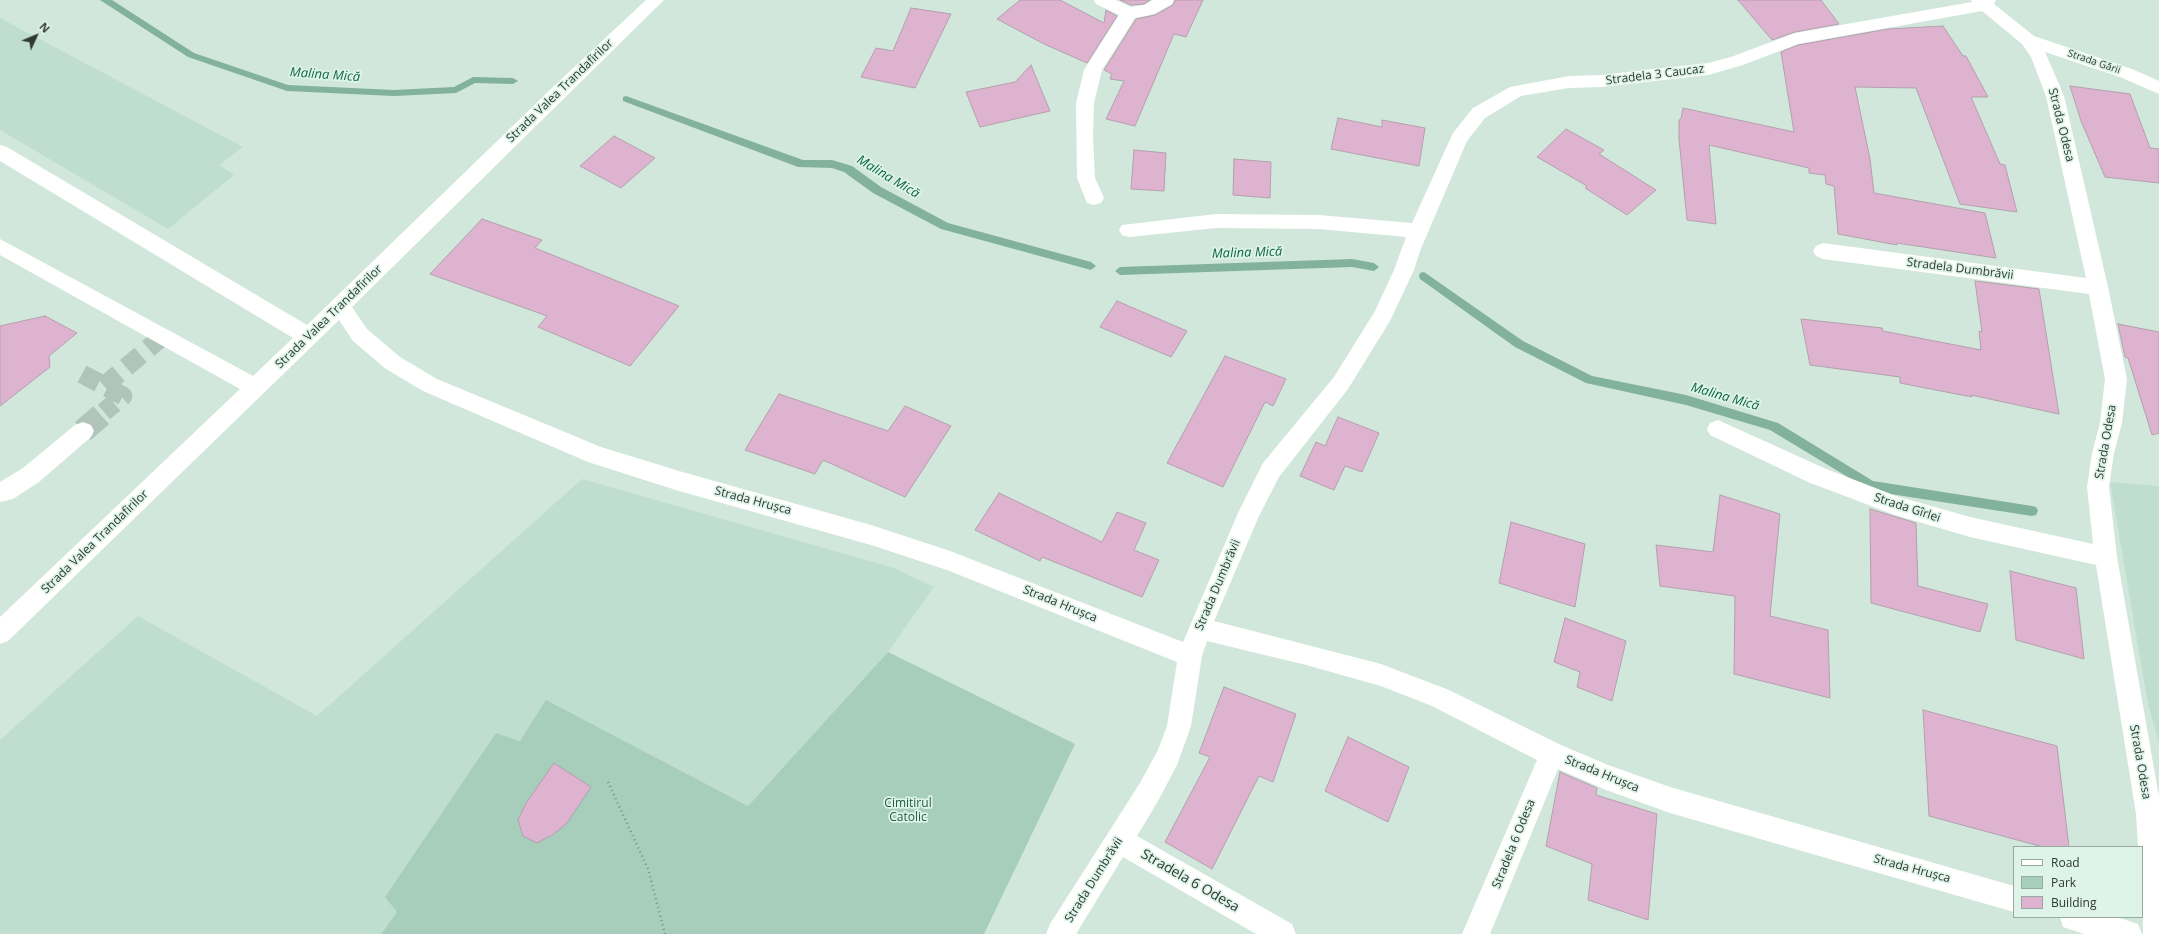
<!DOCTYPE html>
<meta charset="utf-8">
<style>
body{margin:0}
#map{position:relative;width:2159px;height:934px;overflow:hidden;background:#d1e7dc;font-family:"Open Sans",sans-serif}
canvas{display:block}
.legend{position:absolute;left:2013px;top:846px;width:130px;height:72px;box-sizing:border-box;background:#def4e9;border:1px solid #98a9a0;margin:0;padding:5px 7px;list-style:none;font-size:12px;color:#2f3833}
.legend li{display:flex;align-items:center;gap:8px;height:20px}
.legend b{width:20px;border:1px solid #98a9a0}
.north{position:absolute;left:16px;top:16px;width:40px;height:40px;-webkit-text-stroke:3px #def4e9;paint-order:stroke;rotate:46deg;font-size:11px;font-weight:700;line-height:16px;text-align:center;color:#2f3833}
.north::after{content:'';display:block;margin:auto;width:14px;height:18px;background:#2f3833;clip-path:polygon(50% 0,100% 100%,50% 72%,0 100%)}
</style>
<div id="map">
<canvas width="2159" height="934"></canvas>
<ul class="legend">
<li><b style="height:5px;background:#fff"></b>Road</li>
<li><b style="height:11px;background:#a7cebb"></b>Park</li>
<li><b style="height:11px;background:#deb3cf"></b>Building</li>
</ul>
<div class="north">N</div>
</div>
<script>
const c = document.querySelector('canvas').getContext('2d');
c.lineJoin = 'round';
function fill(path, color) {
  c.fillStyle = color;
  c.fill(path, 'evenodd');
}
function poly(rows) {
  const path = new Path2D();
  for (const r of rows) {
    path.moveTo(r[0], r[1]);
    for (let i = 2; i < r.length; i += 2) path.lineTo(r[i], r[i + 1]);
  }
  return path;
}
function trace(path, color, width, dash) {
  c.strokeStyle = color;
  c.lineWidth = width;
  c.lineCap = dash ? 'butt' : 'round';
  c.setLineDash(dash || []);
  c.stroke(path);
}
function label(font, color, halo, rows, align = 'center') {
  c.font = font + ' "Open Sans",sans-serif';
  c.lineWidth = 3.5;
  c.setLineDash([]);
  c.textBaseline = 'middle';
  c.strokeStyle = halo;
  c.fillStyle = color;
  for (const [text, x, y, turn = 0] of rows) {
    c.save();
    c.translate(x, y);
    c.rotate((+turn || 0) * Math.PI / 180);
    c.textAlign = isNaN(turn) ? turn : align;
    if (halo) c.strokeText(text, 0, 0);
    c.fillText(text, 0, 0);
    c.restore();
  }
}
fill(poly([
 [0,18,243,147,219,165,234,175,168,229,0,130],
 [582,479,894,568,934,587,888,652,748,806,546,701,520,741,496,733,397,912,381,934,0,934,0,740,138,616,317,716],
 [2110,482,2159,486,2159,743,2148,704]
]), '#c0decf');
fill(poly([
 [888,652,1075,744,984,934,381,934,397,912,385,897,496,733,520,741,546,700,748,806]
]), '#a7cebb');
fill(poly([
 [100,0,112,0,194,53,288,85,394,90,454,87,473,77,513,78,518,81,513,84,475,83,456,93,394,96,287,91,188,57,100,0],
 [626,96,803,160,832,160,852,166,881,187,948,223,1091,262,1096,266,1091,270,941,229,873,193,844,172,832,168,798,167,623,101,623,97,626,96],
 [1352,259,1374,263,1379,267,1374,271,1352,267,1120,275,1115,271,1120,267,1352,259],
 [1424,272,1523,341,1592,376,1686,395,1778,423,1873,481,2032,506,2036,507,2038,511,2036,515,2032,516,1871,491,1770,430,1686,405,1586,383,1515,347,1420,279,1419,276,1420,273,1424,272]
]), '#82b29b');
const building = poly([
 [1020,0,1060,0,1104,23,1106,10,1117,16,1087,63,1044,44,997,19,1020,0],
 [1120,0,1150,0,1144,4,1131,5,1120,0],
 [1175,0,1203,0,1186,37,1174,34,1135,126,1106,119,1124,81,1110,79,1112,74,1104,70,1136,19,1155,15,1173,5,1175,0],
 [1738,0,1821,0,1839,24,1795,32,1772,40,1738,0],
 [911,8,951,14,915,88,861,77,876,48,893,51,911,8],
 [1943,26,1963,56,1966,56,1988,97,1971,97,2000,164,2005,165,2017,212,1960,204,1916,88,1855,87,1870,159,1874,193,1985,213,1996,258,1897,243,1897,245,1838,234,1834,186,1826,184,1825,175,1809,173,1809,168,1709,145,1716,224,1687,220,1679,139,1679,120,1681,119,1683,108,1794,132,1781,52,1798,45,1888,29,1943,26],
 [1031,65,1050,111,980,127,966,92,1015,82,1031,65],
 [2070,86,2130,94,2150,148,2159,149,2159,183,2105,177,2081,121,2070,86],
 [1338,118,1382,127,1382,120,1425,128,1419,166,1331,149,1338,118],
 [1566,129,1604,150,1599,154,1656,190,1627,215,1585,188,1587,186,1537,157,1566,129],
 [614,136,655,158,621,188,580,166,614,136],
 [1134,150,1166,153,1164,191,1131,189,1134,150],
 [1234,159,1271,162,1270,198,1233,195,1234,159],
 [482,219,542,240,535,248,679,306,630,366,538,327,547,316,430,274,482,219],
 [1975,281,2039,289,2059,414,1971,395,1972,397,1900,383,1900,377,1810,365,1801,319,1882,328,1883,331,1981,350,1979,331,1982,332,1975,281],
 [1117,301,1187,331,1171,357,1100,327,1117,301],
 [45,316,77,333,49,356,50,367,0,406,0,326,45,316],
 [2118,324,2159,332,2159,433,2152,435,2128,358,2125,357,2118,324],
 [1225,356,1286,379,1273,406,1265,402,1223,487,1167,463,1225,356],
 [779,394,888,431,905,406,951,426,905,497,823,460,815,474,745,450,779,394],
 [1338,417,1379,433,1362,472,1345,466,1334,490,1300,476,1316,442,1325,446,1338,417],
 [999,493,1102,542,1117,512,1146,523,1134,550,1159,560,1142,597,1042,557,1040,561,975,530,999,493],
 [1720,495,1780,514,1770,616,1828,630,1830,698,1734,674,1735,596,1660,586,1656,545,1713,552,1720,495],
 [1870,509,1916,523,1918,586,1988,604,1980,632,1871,603,1870,509],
 [1511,522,1585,544,1575,607,1499,583,1511,522],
 [2010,571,2076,588,2084,659,2016,640,2010,571],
 [1565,618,1626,641,1612,701,1577,687,1580,672,1554,662,1565,618],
 [1224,687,1296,714,1273,782,1259,776,1212,869,1165,842,1210,757,1199,753,1224,687],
 [1923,710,2057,746,2069,847,2043,847,1929,816,1923,710],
 [1348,737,1409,767,1388,822,1325,791,1348,737],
 [554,763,591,787,567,823,554,834,537,843,523,836,518,820,526,803,554,763],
 [1560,772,1597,788,1596,795,1657,814,1648,920,1588,900,1592,864,1546,846,1560,772]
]);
fill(building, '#deb3cf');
trace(building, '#b3a0ac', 1);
trace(poly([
 [82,374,123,396,104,412],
 [104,386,163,336]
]), '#b1c4ba', 19, [19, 10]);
trace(poly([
 [83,431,106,411]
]), '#b1c4ba', 24, [24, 12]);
trace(poly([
 [608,782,648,869,665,934]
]), '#7e8e86', 2.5, [1, 3.5]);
fill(poly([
 [646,0,664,0,352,307,367,329,400,357,437,379,601,447,679,471,871,525,950,551,1183,642,1238,513,1263,463,1334,377,1375,311,1394,270,1406,237,1319,229,1216,228,1129,237,1122,235,1119,230,1122,225,1216,214,1319,215,1412,223,1453,133,1473,108,1510,87,1569,76,1601,75,1708,63,1731,57,1795,33,1972,2,1971,0,1996,0,1994,4,2034,36,2132,69,2159,81,2159,94,2120,77,2045,52,2064,96,2108,287,2127,379,2122,423,2114,453,2109,487,2117,557,2159,797,2159,934,2143,934,2142,847,2138,847,2136,814,2096,565,1970,537,1895,515,1808,482,1710,435,1707,429,1710,423,1718,420,1824,468,1896,496,1970,517,2093,544,2087,487,2092,453,2100,423,2105,379,2089,294,1823,259,1816,256,1813,251,1816,246,1823,243,2086,278,2046,96,2031,57,2022,44,1982,11,1798,44,1743,65,1708,75,1601,87,1569,88,1521,96,1485,118,1467,141,1420,251,1414,270,1390,321,1348,389,1279,477,1259,516,1214,621,1381,664,1449,690,1561,745,1608,765,1670,787,2014,886,2014,912,1670,813,1606,790,1558,769,1490,934,1462,934,1537,760,1432,706,1381,686,1306,665,1207,641,1202,656,1191,726,1177,765,1158,801,1137,836,1292,924,1296,934,1256,934,1123,857,1076,934,1046,934,1050,924,1140,783,1158,750,1167,726,1177,662,947,570,871,545,679,491,588,462,423,391,386,369,353,341,339,320,8,641,0,644,0,617,240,389,0,255,0,239,253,376,293,338,0,161,0,145,7,147,307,325,553,87,646,0],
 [1094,0,1116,0,1131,7,1144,5,1153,0,1174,0,1172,4,1154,14,1135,18,1102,70,1094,103,1093,136,1095,178,1104,198,1101,203,1094,205,1087,203,1077,178,1076,103,1084,70,1119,15,1096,4,1094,0],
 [83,422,91,425,94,431,91,437,39,482,13,499,0,502,0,482,23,468,75,425,83,422],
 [2060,917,2117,917,2138,924,2142,934,2084,934,2063,927,2060,917]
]), '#fff');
label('10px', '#2f3833', '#def4e9', [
 ["Strada Gării",2094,62,19]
]);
label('12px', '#2f3833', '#def4e9', [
 ["Stradela 3 Caucaz",1655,75,-7],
 ["Strada Valea Trandafirilor",560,91,-44],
 ["Strada Odesa",2061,125,76],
 ["Stradela Dumbrăvii",1960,269,7],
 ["Strada Valea Trandafirilor",329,317,-44],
 ["Strada Odesa",2106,442,-80],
 ["Strada Hrușca",753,501,15],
 ["Strada Gîrlei",1907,508,18],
 ["Strada Valea Trandafirilor",95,542,-44],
 ["Strada Dumbrăvii",1218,585,-67],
 ["Strada Hrușca",1060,604,22],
 ["Strada Odesa",2140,762,80],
 ["Strada Hrușca",1602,774,22],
 ["Stradela 6 Odesa",1514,844,-68],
 ["Strada Hrușca",1912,869,15],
 ["Strada Dumbrăvii",1094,880,-58]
]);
label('12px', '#1e5a43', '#def4e9', [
 ["Cimitirul",908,804],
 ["Catolic",908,818]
]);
label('italic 13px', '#0f6549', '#def4e9', [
 ["Malina Mică",325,75,4],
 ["Malina Mică",888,177,31],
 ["Malina Mică",1247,253,-2],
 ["Malina Mică",1725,397,16]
]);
label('14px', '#2f3833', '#def4e9', [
 ["Stradela 6 Odesa",1190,881,30]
]);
</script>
